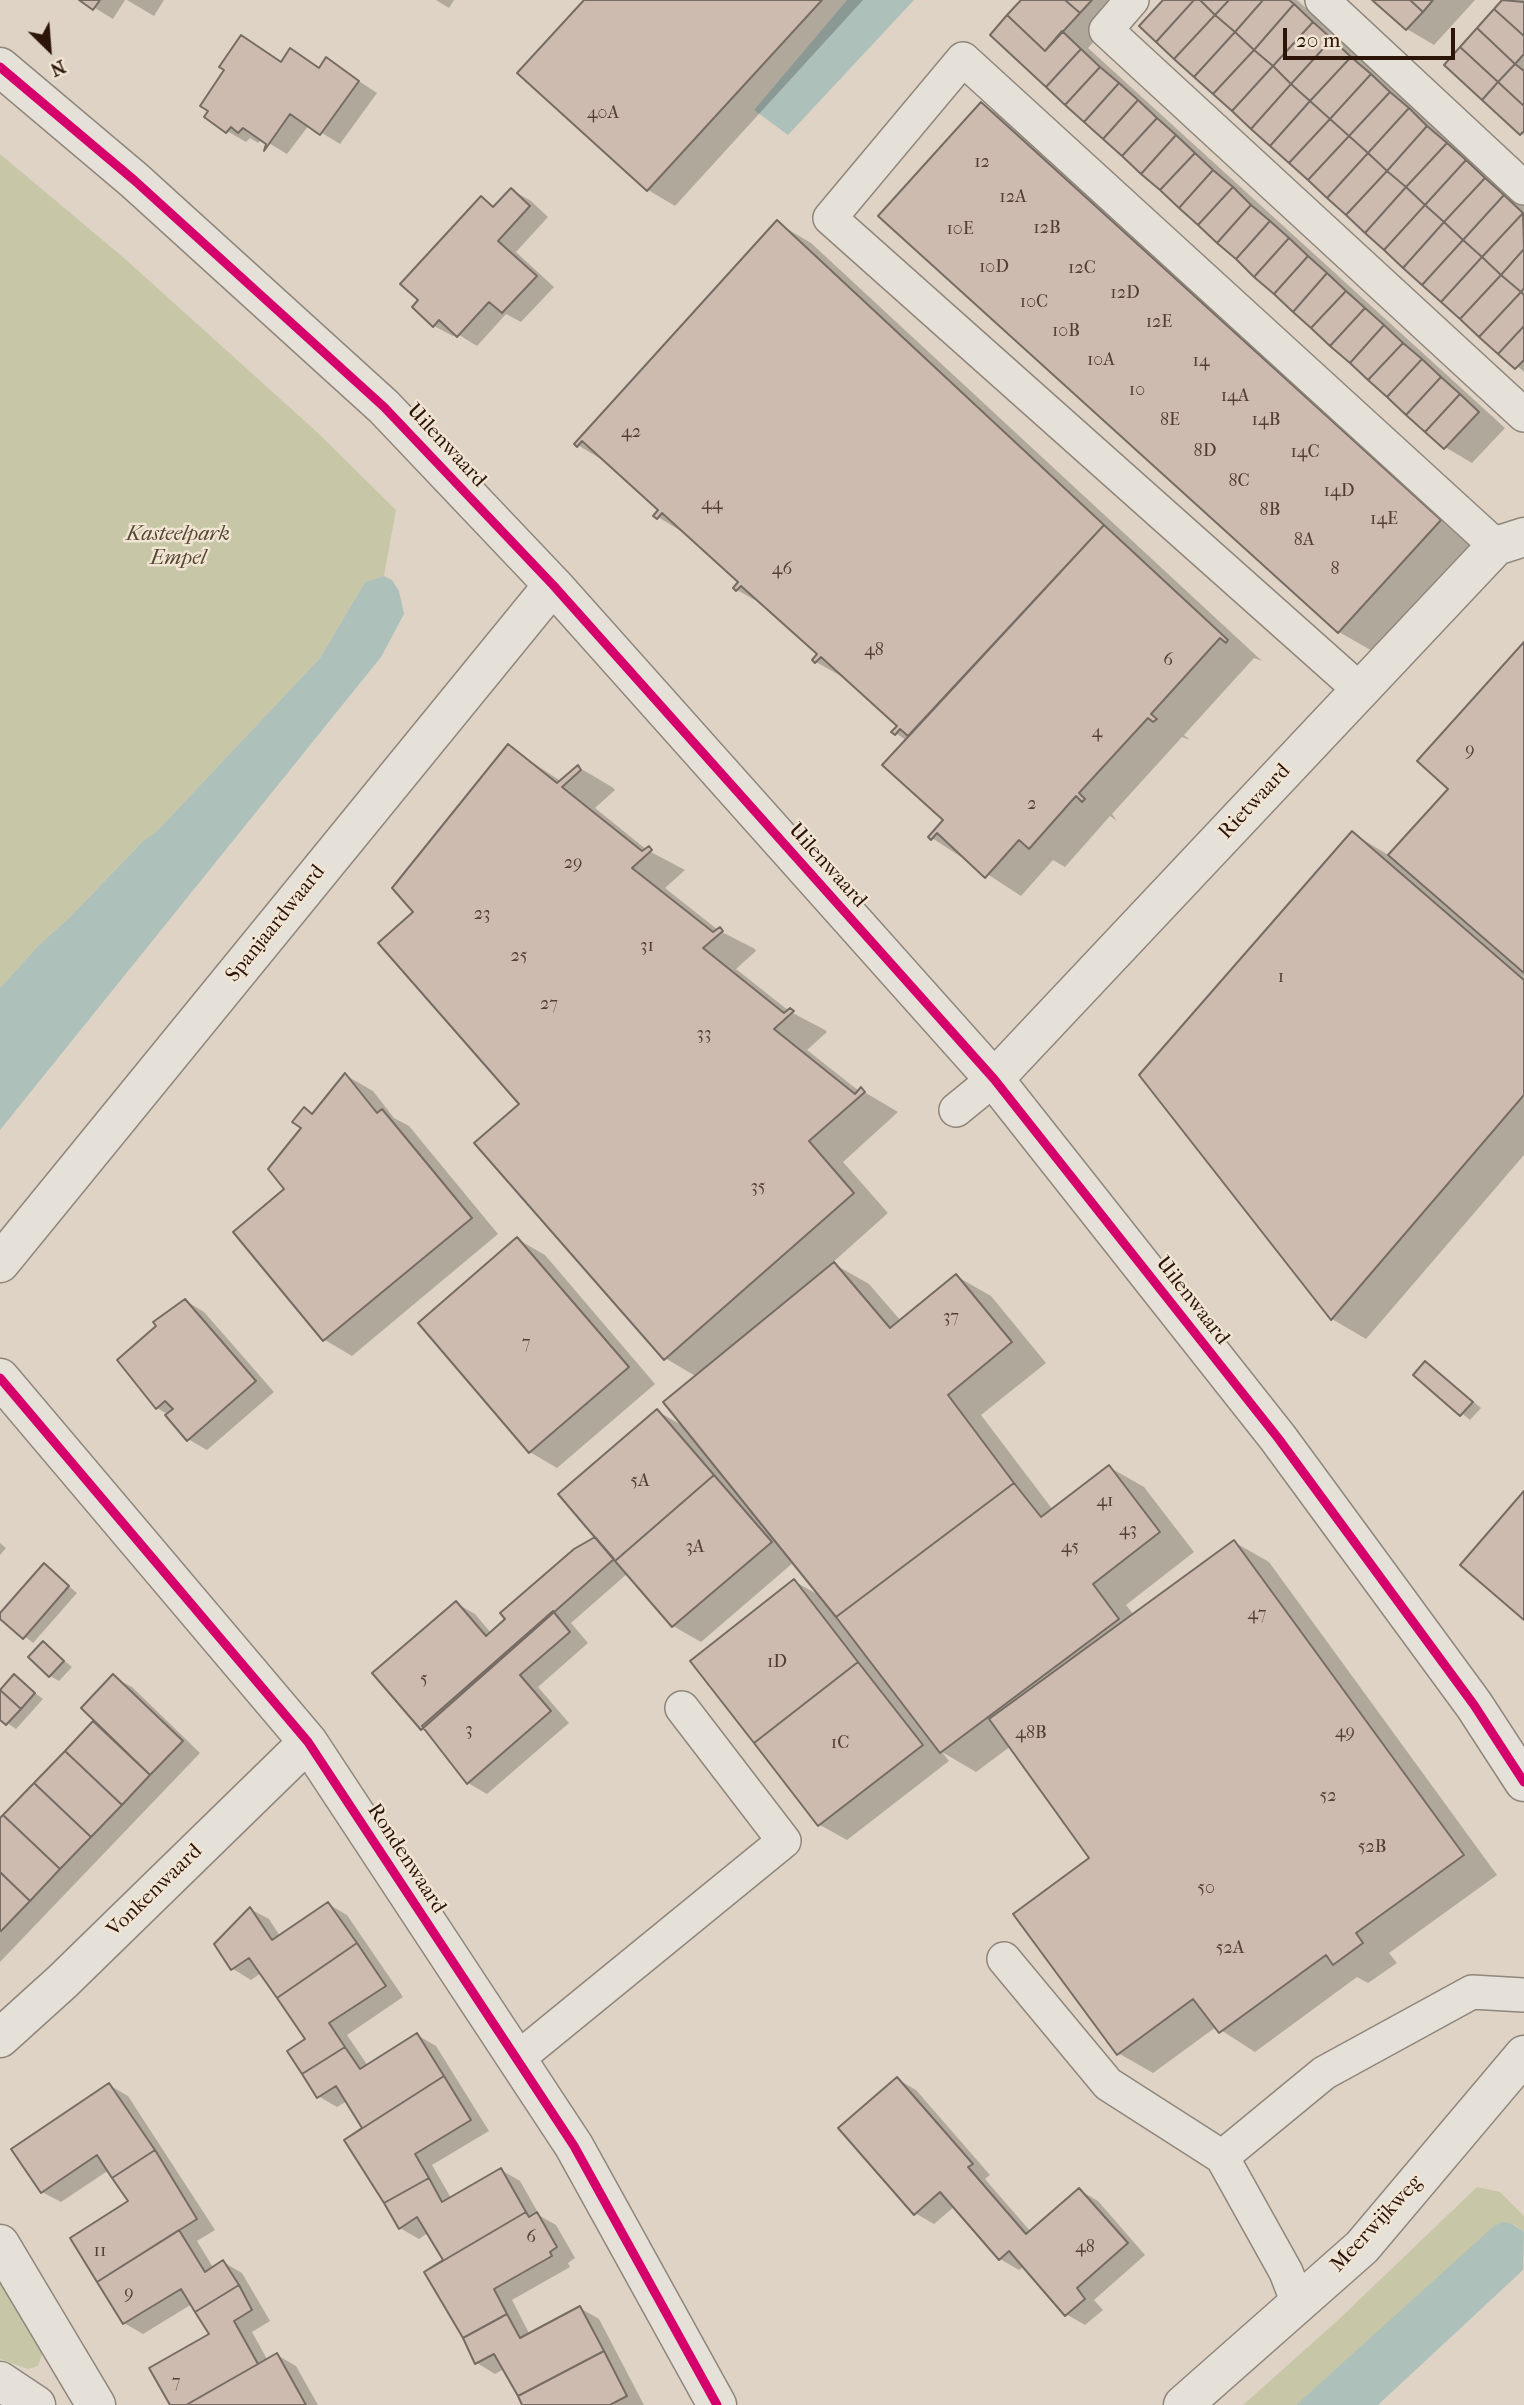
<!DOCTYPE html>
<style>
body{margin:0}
#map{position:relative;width:1524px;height:2405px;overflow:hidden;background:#ded3c4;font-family:"IM FELL French Canon",serif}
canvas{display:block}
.north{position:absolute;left:14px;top:14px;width:70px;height:70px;-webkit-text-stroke:5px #f0e4d2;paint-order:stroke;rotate:155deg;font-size:19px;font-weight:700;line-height:28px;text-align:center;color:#2c1409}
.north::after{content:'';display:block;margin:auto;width:24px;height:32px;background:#2c1409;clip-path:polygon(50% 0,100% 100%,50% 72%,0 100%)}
.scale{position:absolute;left:1283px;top:28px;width:172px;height:32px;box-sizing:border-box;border:4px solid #2c1409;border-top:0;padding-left:9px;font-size:21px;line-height:24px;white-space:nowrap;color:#2c1409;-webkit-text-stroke:5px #f0e4d2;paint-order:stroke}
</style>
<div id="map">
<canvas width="1524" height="2405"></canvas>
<div class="north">N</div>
<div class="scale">20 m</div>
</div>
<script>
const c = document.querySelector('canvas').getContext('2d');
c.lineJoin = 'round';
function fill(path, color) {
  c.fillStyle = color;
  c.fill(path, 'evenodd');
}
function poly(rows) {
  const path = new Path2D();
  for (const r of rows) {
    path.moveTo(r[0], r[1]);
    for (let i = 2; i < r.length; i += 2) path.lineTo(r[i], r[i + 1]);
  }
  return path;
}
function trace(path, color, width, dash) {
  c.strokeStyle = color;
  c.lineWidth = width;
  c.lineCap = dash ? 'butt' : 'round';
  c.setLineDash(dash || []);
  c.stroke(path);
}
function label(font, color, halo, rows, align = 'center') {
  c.font = font + ' "IM FELL French Canon",serif';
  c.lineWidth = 5;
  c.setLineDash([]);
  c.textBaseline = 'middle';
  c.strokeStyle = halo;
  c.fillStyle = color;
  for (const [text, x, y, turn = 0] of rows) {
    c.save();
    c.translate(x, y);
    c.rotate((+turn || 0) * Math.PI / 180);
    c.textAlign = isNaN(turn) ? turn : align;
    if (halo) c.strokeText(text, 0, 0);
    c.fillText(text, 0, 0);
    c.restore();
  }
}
fill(poly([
 [0,154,124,258,318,433,396,510,384,576,365,582,320,658,156,832,144,840,69,918,39,945,0,988],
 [1477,2187,1500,2192,1524,2216,1524,2232,1514,2224,1374,2336,1296,2405,1243,2405,1336,2322],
 [0,2283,44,2348,38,2366,28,2369,0,2359]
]), '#c7c7a8');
fill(poly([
 [847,0,914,0,788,135,754,110],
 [384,576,392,580,399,591,404,614,381,657,0,1130,0,988,39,945,69,918,144,840,156,832,320,658,365,582],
 [1503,2222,1514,2225,1524,2232,1523,2270,1378,2405,1296,2405,1494,2226]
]), '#adc0ba');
fill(poly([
 [82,0,125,0,113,19],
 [127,0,164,0,154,16],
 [436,0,454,0,449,8],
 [586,0,863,0,675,206,648,190,520,73],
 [1024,0,1132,0,1088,48,1505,428,1472,463,1445,447],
 [1165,0,1297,0,1524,206,1524,372,1141,26],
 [1375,0,1475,0,1434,45,1407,29],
 [1504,0,1524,0,1524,135,1446,65],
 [291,50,321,69,327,60,377,93,340,144,309,125,287,154,262,139,258,143,250,138,246,142,227,131],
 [981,104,1016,124,1474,541,1374,652,1339,632],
 [512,190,531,201,548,217,516,252,554,287,521,322,506,314,477,346,456,333,453,336,434,326,481,198,496,207],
 [777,223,811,243,1262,661,1254,658,1184,735,1190,740,1182,737,1112,814,1117,821,1110,816,1065,867,1053,860,1021,896,932,838,946,820,906,740,894,732,899,726,848,680,816,662,819,654,769,608,737,590,735,588,740,582,689,536,658,517,661,509,611,465,576,444],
 [1524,644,1524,1155,1366,1339,1332,1319,1142,1075,1352,833,1390,856,1451,789],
 [508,746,562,782,578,767,612,787,615,790,595,808,647,850,685,870,665,888,718,930,755,949,756,951,736,969,789,1011,825,1030,827,1032,807,1050,859,1091,861,1090,898,1112,843,1162,888,1213,832,1263,869,1284,901,1321,956,1276,991,1296,1046,1363,981,1415,1053,1510,1109,1467,1144,1487,1194,1552,1126,1605,1134,1615,1234,1542,1269,1562,1497,1875,1389,1953,1397,1963,1368,1983,1357,1977,1255,2052,1216,2027,1153,2073,1118,2053,1091,1858,1011,1746,976,1772,942,1752,949,1761,847,1840,820,1825,794,1581,822,1597,794,1562,701,1642,673,1626,628,1573,571,1623,588,1643,538,1687,569,1723,487,1794,468,1783,433,1740,435,1738,422,1729,456,1603,475,1614,491,1633,595,1539,657,1411,685,1427,697,1377,665,1358,416,912],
 [345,1075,373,1091,394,1118,409,1126,498,1234,352,1356,325,1340,236,1232,287,1189,303,1128,304,1109,314,1115],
 [517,1239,545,1255,655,1384,557,1468,530,1452],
 [186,1301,204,1312,274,1392,207,1450,188,1439,169,1415,157,1408],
 [1426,1363,1481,1408,1470,1420,1415,1375],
 [0,1543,6,1548,0,1555],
 [44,1566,77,1593,33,1643,0,1616],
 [44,1644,72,1667,59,1681,50,1676],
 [14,1677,43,1699,16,1729,0,1718,0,1692],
 [113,1677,132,1687,200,1753,0,1962,0,1821,95,1721],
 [328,1904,347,1915,403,1997,347,2035,368,2066,417,2035,436,2046,489,2131,432,2165,451,2198,501,2170,520,2181,540,2216,556,2225,575,2258,568,2263,570,2267,512,2300,530,2335,580,2308,599,2319,644,2405,524,2405,504,2369,495,2374,477,2363,426,2272,445,2261,428,2233,419,2239,400,2228,364,2129,347,2101,337,2107,318,2096,307,2040,261,1973,251,1980,233,1969,250,1909,269,1919,280,1936],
 [897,2079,916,2090,990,2175,985,2179,1031,2232,1079,2190,1098,2201,1145,2255,1094,2300,1103,2310,1085,2325,1066,2314,1024,2266,1019,2270,1000,2259,955,2206,934,2224,915,2213],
 [109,2085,128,2096,215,2230,197,2241,214,2269,223,2262,242,2273,270,2321,252,2332,268,2361,277,2355,296,2366,318,2405,172,2405,211,2334,192,2304,143,2334,124,2323,131,2202,109,2170,61,2202,42,2192]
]), '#0003');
const building = poly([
 [79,0,100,0,93,10,79,0],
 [584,0,822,0,647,191,517,73,584,0],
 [1021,0,1065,0,1080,13,1045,51,1007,15,1021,0],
 [1065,0,1092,0,1080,13,1065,0],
 [1163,0,1194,0,1156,42,1139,26,1163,0],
 [1194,0,1200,0,1215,15,1174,59,1156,42,1194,0],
 [1200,0,1229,0,1215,15,1200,0],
 [1229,0,1263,0,1235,32,1215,15,1229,0],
 [1263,0,1289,0,1294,4,1254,50,1235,32,1263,0],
 [1372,0,1410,0,1423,12,1406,30,1372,0],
 [1410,0,1433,0,1423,12,1410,0],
 [1502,0,1524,2,1524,36,1494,9,1502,0],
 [1294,4,1313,22,1273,66,1254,50,1294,4],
 [1494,9,1524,36,1524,54,1515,64,1477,28,1494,9],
 [1007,15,1045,51,1062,31,1081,49,1046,87,990,35,1007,15],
 [1215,15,1235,32,1194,77,1174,59,1215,15],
 [1313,22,1332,39,1291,84,1273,66,1313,22],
 [1477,28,1515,64,1498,82,1460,47,1477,28],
 [1235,32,1254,50,1213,94,1194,77,1235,32],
 [241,35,281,62,290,48,319,68,326,57,359,81,320,135,290,114,264,151,266,144,243,128,238,133,231,127,226,133,204,117,208,111,200,106,224,70,219,67,241,35],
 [1332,39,1351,57,1310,101,1291,84,1332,39],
 [1460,47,1498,82,1482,100,1444,65,1460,47],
 [1081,49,1100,67,1065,105,1046,87,1081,49],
 [1254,50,1273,66,1232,111,1213,94,1254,50],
 [1351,57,1371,74,1330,119,1310,101,1351,57],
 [1515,64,1524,71,1524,106,1498,82,1515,64],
 [1273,66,1291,84,1251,129,1232,111,1273,66],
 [1100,67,1119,83,1084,122,1065,105,1100,67],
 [1371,74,1390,92,1349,136,1330,119,1371,74],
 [1498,82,1524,106,1524,131,1520,135,1482,100,1498,82],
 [1119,83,1138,100,1103,139,1084,122,1119,83],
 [1291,84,1310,101,1270,146,1251,129,1291,84],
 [1390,92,1409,108,1368,153,1349,136,1390,92],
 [1138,100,1157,118,1122,156,1103,139,1138,100],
 [1310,101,1330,119,1289,163,1270,146,1310,101],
 [981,102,1441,520,1338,633,878,216,981,102],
 [1409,108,1427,126,1387,171,1368,153,1409,108],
 [1157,118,1176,135,1141,174,1122,156,1157,118],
 [1330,119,1349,136,1308,180,1289,163,1330,119],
 [1427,126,1447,143,1406,187,1387,171,1427,126],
 [1176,135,1195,153,1160,190,1141,174,1176,135],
 [1349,136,1368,153,1327,198,1308,180,1349,136],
 [1447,143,1466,160,1425,205,1406,187,1447,143],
 [1195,153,1213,170,1179,208,1160,190,1195,153],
 [1368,153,1387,171,1346,215,1327,198,1368,153],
 [1466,160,1485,178,1444,222,1425,205,1466,160],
 [1213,170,1233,187,1198,225,1179,208,1213,170],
 [1387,171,1406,187,1365,233,1346,215,1387,171],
 [1485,178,1504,195,1463,240,1444,222,1485,178],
 [1233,187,1251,205,1217,243,1198,225,1233,187],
 [1406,187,1425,205,1384,250,1365,233,1406,187],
 [511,188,530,206,498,241,537,276,502,313,489,302,457,337,439,320,433,327,412,307,418,300,400,284,481,196,493,207,511,188],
 [1504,195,1523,213,1482,257,1463,240,1504,195],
 [1251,205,1270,221,1236,259,1217,243,1251,205],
 [1425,205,1444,222,1403,268,1384,250,1425,205],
 [1523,213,1524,249,1501,275,1482,257,1523,213],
 [777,220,1104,525,908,736,900,729,895,735,891,732,897,726,821,657,815,663,812,660,817,654,741,586,736,591,733,588,738,582,662,513,657,519,653,516,658,510,582,441,577,447,574,444,777,220],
 [1270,221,1289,238,1254,277,1236,259,1270,221],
 [1444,222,1463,240,1422,285,1403,268,1444,222],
 [1289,238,1308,256,1274,294,1254,277,1289,238],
 [1463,240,1482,257,1441,302,1422,285,1463,240],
 [1524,249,1524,288,1521,292,1501,275,1524,249],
 [1308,256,1327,273,1293,312,1274,294,1308,256],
 [1482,257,1501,275,1460,319,1441,302,1482,257],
 [1327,273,1346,291,1311,328,1293,312,1327,273],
 [1501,275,1521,292,1479,337,1460,319,1501,275],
 [1346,291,1365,308,1330,346,1311,328,1346,291],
 [1521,292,1524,295,1524,326,1498,354,1479,337,1521,292],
 [1365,308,1384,325,1350,363,1330,346,1365,308],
 [1384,325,1403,343,1368,380,1350,363,1384,325],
 [1524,326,1524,360,1515,369,1498,354,1524,326],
 [1403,343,1422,359,1387,397,1368,380,1403,343],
 [1422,359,1441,377,1406,415,1387,397,1422,359],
 [1441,377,1460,394,1425,432,1406,415,1441,377],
 [1460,394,1479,412,1444,449,1425,432,1460,394],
 [1104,525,1228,640,1226,643,1220,638,1151,714,1157,719,1153,722,1148,718,1079,793,1085,799,1082,802,1076,796,1029,849,1019,840,985,878,937,833,931,840,928,837,943,820,882,765,1104,525],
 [1524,642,1524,973,1388,855,1448,789,1417,761,1524,642],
 [508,744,557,783,578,765,581,770,562,787,642,851,649,846,652,850,632,868,713,932,720,927,723,931,703,948,784,1013,790,1008,794,1011,774,1029,855,1094,861,1087,865,1092,809,1141,854,1193,664,1360,474,1143,519,1104,378,943,413,912,392,888,508,744],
 [1352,831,1524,980,1524,1095,1331,1320,1139,1075,1352,831],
 [345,1073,377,1113,382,1109,472,1218,323,1341,233,1232,284,1189,268,1169,301,1128,292,1122,304,1107,312,1114,345,1073],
 [517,1237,629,1367,529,1453,418,1323,517,1237],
 [834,1262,890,1328,956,1274,1012,1342,948,1395,1014,1483,836,1617,663,1402,834,1262],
 [185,1299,256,1381,187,1441,165,1415,173,1409,165,1401,156,1409,117,1360,156,1326,153,1322,185,1299],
 [1425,1361,1473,1402,1460,1416,1413,1375,1425,1361],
 [657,1409,714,1475,615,1561,558,1494,657,1409],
 [1109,1465,1160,1532,1093,1584,1119,1619,940,1753,836,1617,1014,1483,1041,1517,1109,1465],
 [714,1475,772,1542,672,1627,615,1561,714,1475],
 [1524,1491,1524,1620,1460,1565,1524,1491],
 [595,1537,614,1559,421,1730,372,1673,456,1601,486,1636,505,1619,500,1613,574,1549,595,1537],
 [1234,1540,1464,1855,1356,1933,1363,1943,1333,1965,1326,1955,1219,2033,1193,1999,1117,2055,1013,1914,1089,1858,989,1719,1234,1540],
 [44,1563,69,1586,23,1639,0,1619,0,1613,44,1563],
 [794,1579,858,1662,754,1743,690,1661,794,1579],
 [553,1611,570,1632,520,1675,551,1711,467,1784,422,1726,553,1611],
 [43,1641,64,1661,49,1677,28,1657,43,1641],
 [858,1662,923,1745,818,1826,754,1743,858,1662],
 [14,1674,35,1693,21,1709,0,1690,14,1674],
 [113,1674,183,1741,150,1775,81,1708,113,1674],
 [0,1690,21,1709,6,1725,0,1720,0,1690],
 [93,1721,150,1775,122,1805,65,1751,93,1721],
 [65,1751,122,1805,91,1837,34,1783,65,1751],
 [34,1783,91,1837,60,1869,3,1815,34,1783],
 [3,1815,60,1869,30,1901,0,1872,0,1818,3,1815],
 [0,1872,30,1901,1,1931,0,1930,0,1872],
 [328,1902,357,1943,277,1998,249,1958,231,1970,214,1944,250,1907,272,1940,328,1902],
 [357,1943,386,1986,329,2023,345,2047,302,2074,287,2051,305,2039,277,1998,357,1943],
 [417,2033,444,2076,344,2140,362,2128,336,2086,317,2098,302,2074,345,2047,360,2069,417,2033],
 [444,2076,471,2120,415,2154,429,2178,384,2203,344,2140,444,2076],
 [897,2077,973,2164,968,2167,1026,2234,1079,2188,1128,2243,1077,2288,1085,2299,1065,2316,1009,2251,999,2260,940,2192,914,2215,838,2128,897,2077],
 [109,2083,155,2150,112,2178,97,2155,41,2193,11,2149,109,2083],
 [155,2150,197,2219,97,2282,70,2238,128,2201,112,2178,155,2150],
 [501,2168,526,2212,424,2272,443,2260,417,2217,399,2229,384,2203,429,2178,442,2202,501,2168],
 [526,2212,529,2217,537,2212,557,2247,550,2252,552,2256,494,2289,507,2314,463,2338,424,2272,526,2212],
 [179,2230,205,2272,223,2260,239,2285,195,2312,181,2289,123,2324,97,2282,179,2230],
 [239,2285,252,2310,234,2321,258,2364,186,2405,170,2405,149,2368,209,2334,195,2312,239,2285],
 [580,2306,604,2351,518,2396,494,2354,475,2364,463,2338,507,2314,520,2338,580,2306],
 [604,2351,627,2396,610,2405,522,2405,518,2396,604,2351],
 [277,2353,306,2405,186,2405,258,2364,277,2353]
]);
fill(building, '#cebbb0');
trace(building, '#766c63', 2);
const service = poly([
 [1132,0,1106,30,1524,415],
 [1322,0,1524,188],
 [1360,690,830,218,963,59,1496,546],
 [956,1110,994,1079],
 [1004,1959,1108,2084,1222,2157],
 [517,2059,784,1841,682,1708],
 [1298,2303,1286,2272,1222,2157,1324,2073,1472,1992,1524,1995]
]);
const minor = poly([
 [0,67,134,180,384,407,553,585,994,1079,1278,1438,1474,1705,1524,1782],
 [994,1079,1496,546,1524,537],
 [0,1263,553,585],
 [0,1378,308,1742,574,2146,717,2405],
 [0,2038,63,1981,308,1742],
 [0,2244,96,2405],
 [0,2381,36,2405],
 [1183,2405,1362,2247,1524,2055]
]);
trace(service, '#8f867c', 36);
trace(minor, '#8f867c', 41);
trace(service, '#e5e0d8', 33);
trace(minor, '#e5e0d8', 38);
trace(poly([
 [0,67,134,180,384,407,553,585,994,1079,1278,1438,1474,1705,1524,1782],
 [0,1378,308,1742,574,2146,717,2405]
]), '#d6006c', 9);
label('18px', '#553e34', null, [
 ["40A",603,114],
 ["12",982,163],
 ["12A",1013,198],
 ["12B",1047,229],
 ["10E",960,230],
 ["10D",994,268],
 ["12C",1082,269],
 ["12D",1125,294],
 ["10C",1034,303],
 ["12E",1159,323],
 ["10B",1066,332],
 ["10A",1101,361],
 ["14",1201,362],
 ["10",1137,391],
 ["14A",1235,397],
 ["8E",1170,421],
 ["14B",1266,421],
 ["42",631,433],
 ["8D",1205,452],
 ["14C",1305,453],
 ["8C",1239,482],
 ["14D",1339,492],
 ["44",712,505],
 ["8B",1270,511],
 ["14E",1384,520],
 ["8A",1304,541],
 ["46",782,570],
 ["8",1335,570],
 ["48",874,651],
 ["6",1168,661],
 ["4",1097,733],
 ["9",1470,751],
 ["2",1032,805],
 ["29",573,864],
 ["23",482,915],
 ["31",647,947],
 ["25",519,957],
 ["1",1281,978],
 ["27",549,1005],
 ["33",704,1035],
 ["35",758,1188],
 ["37",951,1318],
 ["7",526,1344],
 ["5A",640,1482],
 ["41",1105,1502],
 ["43",1128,1531],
 ["3A",695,1548],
 ["45",1070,1548],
 ["47",1257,1615],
 ["1D",777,1663],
 ["5",424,1680],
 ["3",469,1731],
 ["49",1345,1733],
 ["48B",1031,1734],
 ["1C",840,1744],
 ["52",1328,1797],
 ["52B",1372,1848],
 ["50",1206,1889],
 ["52A",1230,1949],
 ["6",531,2238],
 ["48",1085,2248],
 ["11",100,2252],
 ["9",129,2294],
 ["7",176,2383]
]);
label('21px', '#2c1409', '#f0e4d2', [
 ["Uilenwaard",446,446,47],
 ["Rietwaard",1255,802,-47],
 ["Uilenwaard",827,866,48],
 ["Spanjaardwaard",276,924,-51],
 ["Uilenwaard",1192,1301,52],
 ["Rondenwaard",406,1859,57],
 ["Vonkenwaard",155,1891,-44],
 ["Meerwijkweg",1377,2224,-47]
]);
label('italic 21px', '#554732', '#f0e4d2', [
 ["Kasteelpark",178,535],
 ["Empel",178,559]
]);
</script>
